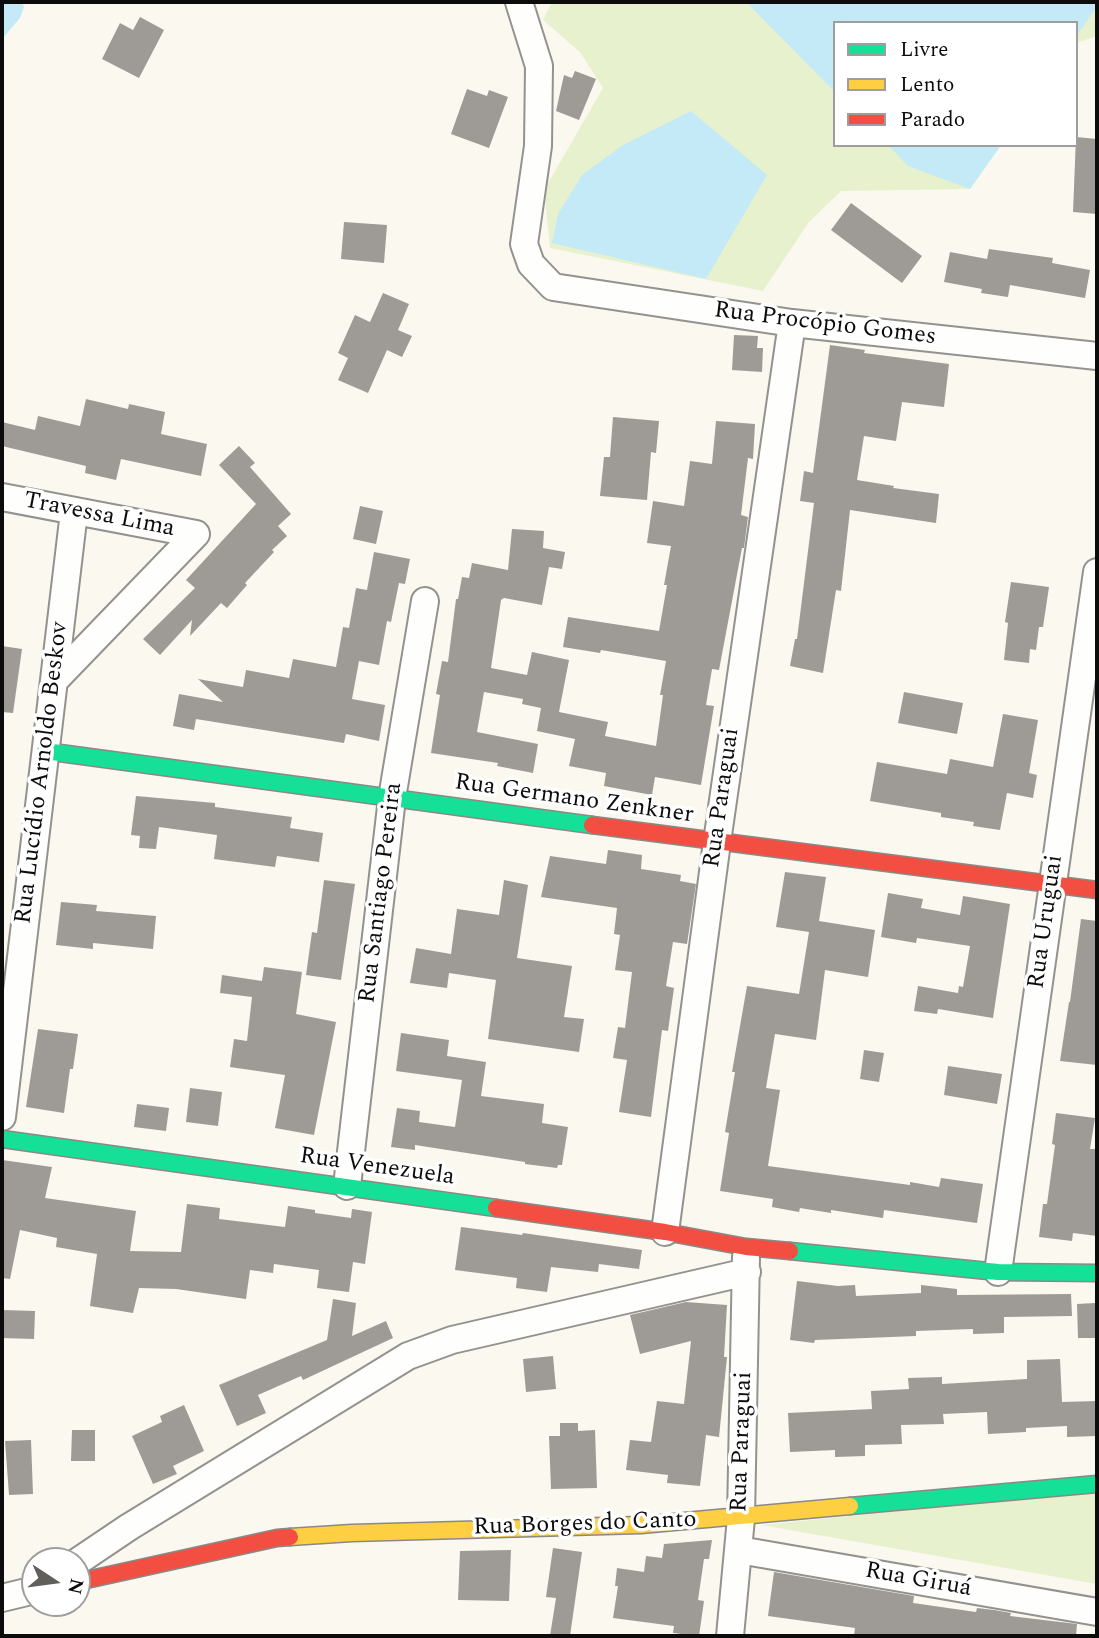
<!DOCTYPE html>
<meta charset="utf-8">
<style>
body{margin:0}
#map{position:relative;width:1099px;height:1638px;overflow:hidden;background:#fbf8f0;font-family:Spectral,serif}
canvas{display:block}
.frame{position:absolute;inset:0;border:4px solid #0c0c0c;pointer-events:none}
.legend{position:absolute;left:833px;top:21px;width:245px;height:126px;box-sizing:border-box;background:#fff;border:2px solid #9e9e9e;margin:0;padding:9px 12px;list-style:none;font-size:21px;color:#0c0c0c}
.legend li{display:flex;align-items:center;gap:14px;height:35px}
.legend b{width:35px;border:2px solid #9e9e9e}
.north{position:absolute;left:21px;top:1547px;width:70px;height:70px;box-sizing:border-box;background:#fff;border:2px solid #9e9e9e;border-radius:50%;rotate:103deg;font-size:19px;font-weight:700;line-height:28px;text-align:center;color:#0c0c0c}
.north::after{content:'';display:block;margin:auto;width:24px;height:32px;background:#605f5c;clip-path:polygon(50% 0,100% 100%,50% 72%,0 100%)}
</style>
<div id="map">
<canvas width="1099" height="1638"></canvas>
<div class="frame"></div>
<ul class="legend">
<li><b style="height:9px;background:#16e098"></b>Livre</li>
<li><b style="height:9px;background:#ffcf43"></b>Lento</li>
<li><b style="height:9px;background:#f24e42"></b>Parado</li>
</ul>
<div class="north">N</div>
</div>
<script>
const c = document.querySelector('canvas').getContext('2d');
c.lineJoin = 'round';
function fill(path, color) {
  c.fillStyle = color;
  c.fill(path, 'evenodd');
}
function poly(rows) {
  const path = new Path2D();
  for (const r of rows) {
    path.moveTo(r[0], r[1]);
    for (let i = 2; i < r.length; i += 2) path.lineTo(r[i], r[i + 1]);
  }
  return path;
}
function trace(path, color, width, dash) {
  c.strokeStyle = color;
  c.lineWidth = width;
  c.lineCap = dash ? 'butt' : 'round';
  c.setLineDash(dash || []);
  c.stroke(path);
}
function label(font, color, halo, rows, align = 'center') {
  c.font = font + ' Spectral,serif';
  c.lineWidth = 7;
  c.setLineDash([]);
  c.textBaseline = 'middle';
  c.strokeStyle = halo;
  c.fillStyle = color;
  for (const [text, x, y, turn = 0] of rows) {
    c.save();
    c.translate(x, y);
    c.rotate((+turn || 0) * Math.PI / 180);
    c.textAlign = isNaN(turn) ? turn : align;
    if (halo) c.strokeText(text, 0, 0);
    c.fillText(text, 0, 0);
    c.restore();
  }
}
fill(poly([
 [552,2,1097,2,1097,36,1076,43,1076,23,835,23,835,145,1001,145,970,189,841,191,809,222,763,291,550,248,544,190,603,88,580,52,543,20],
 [1097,1491,1097,1584,761,1525]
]), '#e7f1ce');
fill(poly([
 [2,2,22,2,24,7,20,18,2,39],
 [746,2,1097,2,1097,6,1076,37,1076,23,835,23,835,92],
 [691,111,767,175,706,279,552,243,558,214,582,175,623,145],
 [888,145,1001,145,970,189,908,166]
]), '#c4eaf7');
fill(poly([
 [140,17,164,30,139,78,102,59,120,23,133,30],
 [575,71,596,79,579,120,556,111,564,75,572,78],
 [467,89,487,96,489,90,508,97,489,148,451,134],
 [1076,137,1097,139,1097,214,1073,212],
 [851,203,922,256,902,283,831,230],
 [344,222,387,225,384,263,341,259],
 [989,249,1053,258,1052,263,1090,270,1085,298,1010,285,1008,297,981,293,982,289,944,282,950,252,987,259],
 [383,293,409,304,398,330,412,336,402,357,387,350,368,393,338,380,348,358,338,353,355,315,370,322],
 [734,335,758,336,757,348,763,348,762,372,732,370],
 [830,345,865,350,864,353,949,364,944,407,902,402,896,441,864,436,857,480,894,486,893,488,939,494,936,523,850,510,841,591,836,590,823,673,790,666,795,639,797,639,814,503,800,501,804,471,813,473],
 [86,399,128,409,129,404,165,412,161,434,207,444,201,476,121,459,116,480,85,473,86,466,2,446,2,422,35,430,38,416,80,426],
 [613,417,659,421,656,453,651,452,647,500,600,496,604,457,610,457],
 [716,421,755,424,753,459,748,458,741,515,748,517,744,548,742,548,719,670,712,669,706,705,714,706,701,785,655,777,652,795,604,786,606,773,569,766,575,739,537,731,541,708,522,704,523,699,484,692,477,732,538,744,533,773,497,766,498,763,431,753,440,695,436,694,442,661,448,662,456,599,458,599,462,577,469,578,472,563,508,570,512,529,544,531,543,548,565,552,562,569,549,567,542,605,504,598,501,600,491,668,527,675,532,652,569,660,559,712,608,722,605,736,656,746,663,695,660,695,666,661,601,650,600,653,563,647,568,617,659,631,667,585,664,585,671,546,647,543,653,501,684,506,690,461,712,464],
 [239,446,255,463,250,467,291,514,278,526,287,536,272,550,274,552,245,583,247,585,227,608,221,603,190,636,192,620,160,655,143,639,195,588,186,580,256,504,219,465],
 [360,506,383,511,376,544,353,539],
 [374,552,410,559,405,584,399,583,391,622,387,621,379,665,359,661,352,699,385,705,379,741,346,734,344,743,196,719,194,730,173,726,179,694,223,702,198,679,243,687,246,670,289,678,293,659,336,667,343,627,349,628,356,588,367,590],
 [1011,582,1049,587,1043,627,1039,627,1036,650,1030,649,1029,663,1004,660,1008,623,1005,622],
 [2,646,22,649,13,713,2,712],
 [904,692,963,703,957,734,898,723],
 [1003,714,1038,720,1029,773,1037,775,1033,798,1007,793,1000,830,973,826,974,822,941,817,941,813,870,801,877,762,947,774,950,759,993,767],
 [136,796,215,803,215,807,292,817,290,828,323,833,319,862,277,856,275,867,214,859,217,835,159,827,156,849,139,848,140,836,131,835],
 [608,850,642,855,641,869,681,875,680,881,696,884,687,944,673,942,666,986,674,988,668,1031,662,1030,651,1117,619,1112,627,1060,613,1058,618,1027,625,1028,632,972,615,970,620,935,614,934,617,908,541,897,550,856,606,864],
 [785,872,826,877,819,921,875,930,868,977,825,970,816,1040,775,1034,766,1088,780,1090,768,1166,910,1185,910,1182,939,1187,941,1178,983,1184,977,1223,884,1210,883,1218,831,1210,831,1213,800,1208,799,1212,772,1207,773,1199,720,1191,729,1133,725,1132,735,1072,732,1072,747,986,799,994,809,932,776,927],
 [324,880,355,884,341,980,306,975,312,932,317,933],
 [504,880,528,885,517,958,572,966,564,1017,584,1019,579,1052,488,1039,496,980,449,973,447,988,410,983,416,948,451,954,457,909,499,915],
 [888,893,923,899,921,908,960,915,963,896,1010,904,993,1018,938,1009,937,1014,914,1011,918,986,958,993,959,986,963,987,970,946,917,938,916,943,881,937],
 [61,902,97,905,96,911,156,916,153,949,93,943,93,949,56,945],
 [1081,919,1097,921,1097,1065,1060,1061,1069,1002,1070,1002],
 [264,967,302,972,296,1014,336,1022,314,1135,275,1128,285,1075,230,1067,234,1039,247,1041,252,997,220,993,222,975,262,981],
 [38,1029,78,1034,73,1069,70,1069,64,1113,26,1107],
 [401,1033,449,1040,447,1056,486,1062,481,1096,544,1104,542,1123,568,1127,562,1165,558,1165,557,1168,525,1164,525,1162,415,1145,415,1150,391,1147,397,1108,420,1111,419,1122,455,1127,462,1080,396,1071],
 [864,1050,884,1053,879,1082,860,1079],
 [948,1066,1002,1074,997,1104,944,1095],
 [190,1088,222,1092,218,1126,186,1122],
 [137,1104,169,1108,166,1131,134,1127],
 [1056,1113,1095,1118,1090,1149,1097,1149,1097,1236,1073,1233,1072,1241,1039,1237,1043,1204,1047,1204,1055,1145,1052,1144],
 [2,1160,52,1167,45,1198,136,1211,130,1251,181,1252,187,1204,220,1208,219,1219,285,1227,288,1206,315,1210,315,1213,351,1218,352,1209,372,1212,365,1264,353,1262,349,1292,317,1288,319,1270,274,1264,273,1273,250,1270,246,1299,176,1289,139,1288,133,1313,90,1306,97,1254,56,1247,57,1238,20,1230,10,1279,2,1278],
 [461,1227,522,1235,523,1233,642,1250,639,1269,599,1264,598,1272,551,1267,547,1292,516,1288,517,1278,455,1270],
 [797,1281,838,1286,855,1285,856,1296,921,1293,921,1285,957,1289,957,1295,1071,1294,1072,1316,1004,1317,1004,1333,973,1334,973,1329,916,1331,916,1336,815,1340,814,1343,790,1340],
 [333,1299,356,1303,352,1336,386,1321,393,1338,303,1380,301,1376,258,1395,266,1413,237,1426,219,1385,327,1340],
 [686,1302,727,1305,724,1357,727,1357,719,1437,706,1435,700,1486,667,1483,668,1475,626,1470,630,1440,651,1442,657,1401,684,1404,691,1341,640,1354,630,1315],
 [1095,1303,1096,1338,1078,1338,1077,1304],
 [2,1310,35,1311,34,1339,2,1338],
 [553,1356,556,1389,526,1392,523,1359],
 [1060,1359,1062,1402,1097,1401,1097,1436,1067,1437,1067,1426,1026,1428,1026,1432,988,1434,987,1412,943,1414,944,1424,901,1425,902,1444,865,1445,865,1456,835,1457,835,1450,790,1452,788,1413,872,1409,871,1391,909,1389,908,1378,942,1377,942,1384,1027,1379,1027,1360],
 [184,1405,204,1451,173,1466,177,1474,153,1484,132,1436,162,1422,160,1416],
 [560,1423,578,1423,578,1431,595,1430,597,1488,551,1489,549,1436,560,1436],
 [72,1430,95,1430,95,1461,71,1461],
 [31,1440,33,1494,9,1495,5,1441],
 [712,1540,709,1559,704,1559,698,1600,704,1601,699,1636,673,1633,674,1626,613,1618,618,1586,615,1586,617,1568,644,1572,646,1556,662,1558,664,1544],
 [553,1548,582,1552,570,1636,550,1636,556,1598,546,1597],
 [511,1550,509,1601,458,1600,460,1551],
 [774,1572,914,1596,913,1603,976,1612,977,1608,994,1610,1011,1613,1010,1616,1077,1624,1076,1636,854,1635,855,1628,768,1616]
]), '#9e9a96');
const street = poly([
 [519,2,539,66,538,146,524,244,531,264,553,287,792,323,1097,356],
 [2,497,196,534],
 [54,681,196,534],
 [2,1117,74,512],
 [347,1186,392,798,425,601],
 [665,1232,717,842,792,323],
 [998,1272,1097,572],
 [739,1550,1097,1612],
 [77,1562,129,1527,408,1356,452,1340,747,1272],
 [2,1598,35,1590],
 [730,1636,741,1518,746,1257]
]);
const fast = poly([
 [45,751,592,825],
 [2,1139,496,1208],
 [790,1251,998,1272,1097,1273],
 [850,1506,1097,1484]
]);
const slow = poly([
 [290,1537,352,1533,641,1525,850,1506]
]);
const jam = poly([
 [592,825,1097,890],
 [496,1208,665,1232,746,1247,790,1251],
 [77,1582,277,1538,290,1537]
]);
trace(street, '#94928f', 30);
trace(fast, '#8a8985', 19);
trace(slow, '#8a8985', 19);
trace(jam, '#8a8985', 19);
trace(street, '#fefefd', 26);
trace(fast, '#16e098', 16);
trace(slow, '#ffcf43', 16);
trace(jam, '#f24e42', 16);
label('24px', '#0c0c0c', '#fff', [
 ["Rua Procópio Gomes",825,325,7],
 ["Travessa Lima",99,516,11],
 ["Rua Lucídio Arnoldo Beskov",43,773,-83],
 ["Rua Paraguai",723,798,-82],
 ["Rua Germano Zenkner",574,800,8],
 ["Rua Santiago Pereira",382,893,-83],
 ["Rua Uruguai",1047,922,-82],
 ["Rua Venezuela",377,1168,8],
 ["Rua Paraguai",743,1442,-88],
 ["Rua Borges do Canto",585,1525,-2],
 ["Rua Giruá",918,1581,10]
]);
</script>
